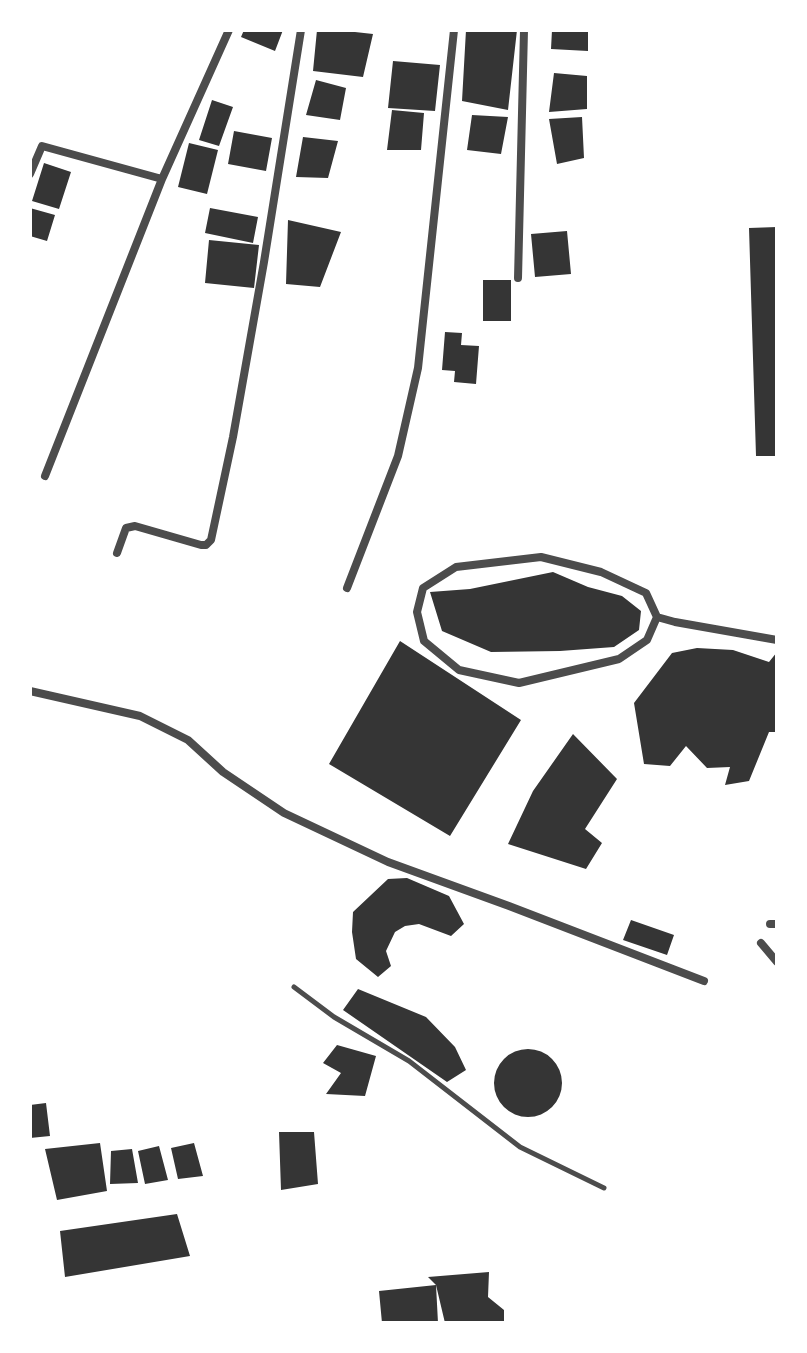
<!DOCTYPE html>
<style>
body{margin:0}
#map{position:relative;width:807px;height:1353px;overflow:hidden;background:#fff;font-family:"Varela Round",sans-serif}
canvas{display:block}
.frame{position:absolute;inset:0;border:32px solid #fff;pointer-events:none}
</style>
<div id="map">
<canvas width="807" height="1353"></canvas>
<div class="frame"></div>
</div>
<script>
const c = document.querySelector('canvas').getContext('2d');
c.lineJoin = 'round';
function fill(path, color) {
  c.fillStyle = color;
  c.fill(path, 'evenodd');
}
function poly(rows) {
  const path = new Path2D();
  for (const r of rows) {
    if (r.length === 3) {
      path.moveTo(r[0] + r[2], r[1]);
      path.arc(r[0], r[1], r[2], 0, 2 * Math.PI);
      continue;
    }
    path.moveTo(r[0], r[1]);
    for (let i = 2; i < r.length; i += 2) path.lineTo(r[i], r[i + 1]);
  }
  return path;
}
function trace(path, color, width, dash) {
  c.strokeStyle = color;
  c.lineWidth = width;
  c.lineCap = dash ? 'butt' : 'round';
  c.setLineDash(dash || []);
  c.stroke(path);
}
fill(poly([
 [244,30,283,30,275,51,241,37],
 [317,30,337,30,373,34,363,77,313,71],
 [466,30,517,30,508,110,462,101],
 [552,30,588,30,588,51,551,49],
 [393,61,440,65,435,111,388,108],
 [554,73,587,76,587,109,549,112],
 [316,80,346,88,340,120,306,115],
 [212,100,233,107,219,146,199,140],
 [392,110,424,113,421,150,387,150],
 [472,115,508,117,501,154,467,150],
 [582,117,584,158,557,164,549,119],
 [234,131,272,138,266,171,228,164],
 [303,137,338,141,328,178,296,177],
 [189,143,218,150,207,194,178,187],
 [44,163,71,172,59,209,32,201],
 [30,208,55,215,47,241,30,236],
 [210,208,258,217,253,243,205,233],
 [288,220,341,232,320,287,286,284],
 [777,227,777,456,756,456,749,228],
 [567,231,571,274,535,277,531,234],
 [209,240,259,245,254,288,205,283],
 [483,280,511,280,511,321,483,321],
 [445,332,462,333,461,345,479,346,476,384,454,382,455,371,442,370],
 [553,572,588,587,622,596,641,611,639,630,614,647,560,651,491,652,442,631,430,592,470,589],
 [400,641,521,720,450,836,329,764],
 [697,648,733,650,769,662,777,652,777,732,769,732,749,781,725,785,730,767,707,768,686,746,670,766,644,764,634,703,672,653],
 [573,734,617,779,585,829,602,843,586,869,508,844,533,791],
 [407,878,449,896,464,924,451,936,419,924,405,926,395,932,386,951,391,966,378,977,356,959,352,932,353,912,388,879],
 [631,920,674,935,667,955,623,940],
 [358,989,426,1017,455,1047,466,1070,447,1082,343,1010],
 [337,1045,376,1056,365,1096,326,1094,341,1073,323,1063],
 [528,1083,34],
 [46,1103,50,1136,30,1138,30,1105],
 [279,1132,314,1132,318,1184,281,1190],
 [100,1143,107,1191,57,1200,45,1149],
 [194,1143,203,1176,178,1179,171,1148],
 [159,1146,168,1180,145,1184,138,1151],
 [132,1149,138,1183,110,1184,111,1151],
 [177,1214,190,1256,65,1277,60,1231],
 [489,1272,488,1297,504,1310,504,1323,445,1323,436,1285,438,1323,382,1323,379,1291,436,1285,428,1277]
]), '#353535');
trace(poly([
 [294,987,334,1017,409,1061,520,1147,604,1188]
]), '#4c4c4c', 5);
trace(poly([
 [30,174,42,146,162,179,229,30],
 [518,278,524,30],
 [45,476,162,179],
 [117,553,126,528,135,526,201,545,206,545,211,540,233,437,264,262,301,30],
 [347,588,398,456,418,368,454,30],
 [657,617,647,640,619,659,519,683,459,670,424,641,417,612,423,588,456,567,541,557,601,572,646,593,657,617,675,622,777,640],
 [30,691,140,716,188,740,223,772,284,813,388,862,509,906,704,981],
 [770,924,777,924],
 [761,943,777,962]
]), '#4c4c4c', 8);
</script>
